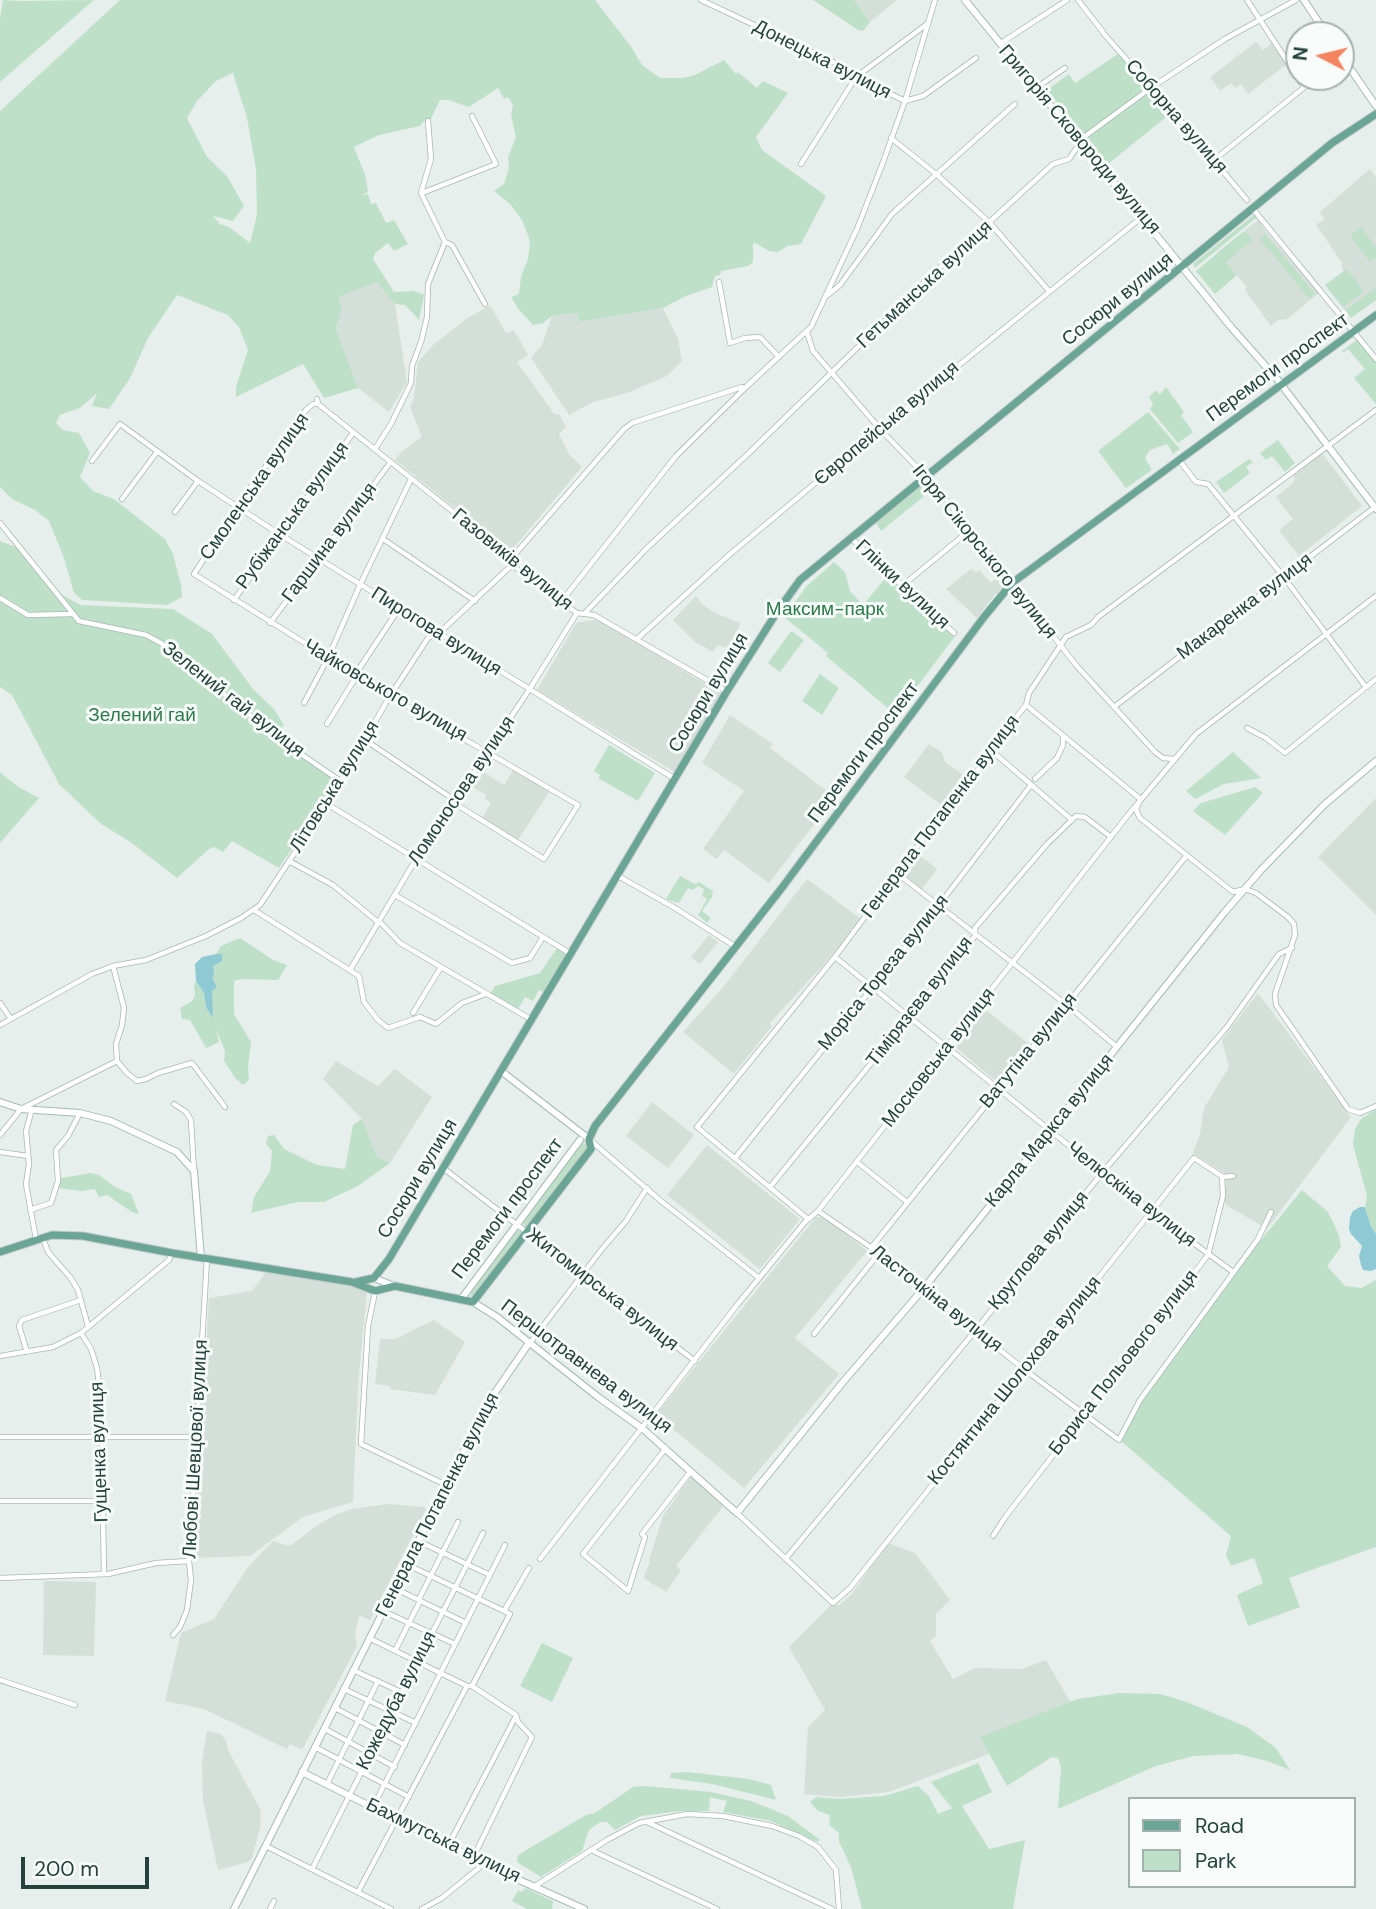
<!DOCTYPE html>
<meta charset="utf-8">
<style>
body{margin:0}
#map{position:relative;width:1376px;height:1909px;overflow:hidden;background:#e6efeb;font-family:"DM Sans",sans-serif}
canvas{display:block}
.legend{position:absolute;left:1128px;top:1797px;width:228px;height:91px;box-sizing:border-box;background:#f7fbf9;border:2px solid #a3b1ad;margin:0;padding:9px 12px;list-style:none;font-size:21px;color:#24423a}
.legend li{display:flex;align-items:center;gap:14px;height:35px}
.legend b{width:35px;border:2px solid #a3b1ad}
.north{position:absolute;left:1285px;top:21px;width:70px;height:70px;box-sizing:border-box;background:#f7fbf9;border:2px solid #a3b1ad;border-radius:50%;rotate:277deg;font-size:19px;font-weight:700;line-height:28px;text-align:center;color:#24423a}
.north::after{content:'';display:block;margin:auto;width:24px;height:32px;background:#f4845f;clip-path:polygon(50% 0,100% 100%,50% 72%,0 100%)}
.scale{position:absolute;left:21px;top:1857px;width:128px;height:32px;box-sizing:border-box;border:4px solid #24423a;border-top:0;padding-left:9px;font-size:21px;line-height:24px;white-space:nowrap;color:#24423a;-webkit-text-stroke:5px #f7fbf9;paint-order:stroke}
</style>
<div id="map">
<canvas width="1376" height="1909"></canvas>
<ul class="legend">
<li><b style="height:9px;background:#6aa596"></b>Road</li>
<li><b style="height:19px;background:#bfe0c8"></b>Park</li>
</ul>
<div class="north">N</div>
<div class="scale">200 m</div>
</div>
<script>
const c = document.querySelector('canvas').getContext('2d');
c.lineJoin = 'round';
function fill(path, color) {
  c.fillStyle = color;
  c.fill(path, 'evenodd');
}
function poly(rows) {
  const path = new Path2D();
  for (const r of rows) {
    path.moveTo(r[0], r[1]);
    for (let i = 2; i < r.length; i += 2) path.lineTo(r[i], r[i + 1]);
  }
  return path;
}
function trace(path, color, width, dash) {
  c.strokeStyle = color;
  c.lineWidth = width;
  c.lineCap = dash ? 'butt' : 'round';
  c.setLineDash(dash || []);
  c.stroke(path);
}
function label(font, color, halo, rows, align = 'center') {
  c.font = font + ' "DM Sans",sans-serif';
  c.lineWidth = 6;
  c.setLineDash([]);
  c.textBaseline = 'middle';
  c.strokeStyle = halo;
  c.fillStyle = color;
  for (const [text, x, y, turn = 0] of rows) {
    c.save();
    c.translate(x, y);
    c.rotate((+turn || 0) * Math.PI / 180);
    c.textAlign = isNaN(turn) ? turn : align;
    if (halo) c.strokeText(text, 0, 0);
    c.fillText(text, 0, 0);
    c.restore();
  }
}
fill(poly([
 [854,0,897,0,870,22],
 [1256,42,1263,50,1272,43,1287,64,1248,94,1241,84,1235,88,1231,83,1220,91,1210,77],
 [1370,169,1376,177,1376,300,1351,318,1325,285,1344,271,1341,266,1343,264,1316,225,1324,219,1320,212],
 [1259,219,1264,229,1319,293,1287,319,1278,320,1271,326,1245,290,1247,287,1218,252],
 [377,282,395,304,407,382,389,412,358,388,336,329,342,306,339,297],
 [490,305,506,333,514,330,528,355,517,362,555,415,559,414,566,427,559,434,569,454,582,467,510,552,395,460,402,451,422,437,410,407,414,398,418,362,433,345,466,319],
 [663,308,678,339,682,361,667,376,660,379,627,393,593,402,569,415,531,358,542,345,552,316,577,313,579,322],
 [1322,453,1362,506,1299,556,1279,530,1293,519,1276,497,1293,483,1295,479,1293,476],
 [971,569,976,573,979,570,991,583,1001,574,1008,584,998,594,995,594,977,618,946,589],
 [696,596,703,605,715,613,740,623,730,649,718,645,713,652,695,642,673,620],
 [598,619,722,694,675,772,537,690,576,623],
 [730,715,773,744,770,748,835,797,769,883,724,850,717,859,703,849,744,791,702,763],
 [929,744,942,753,945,762,966,777,944,807,904,777],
 [514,769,549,792,518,840,482,818,491,803,485,799,486,795,473,787,483,772,504,785],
 [1376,798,1376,915,1318,857],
 [918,854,937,869,922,889,903,874],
 [807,879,861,919,850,931,852,933,770,1023,772,1026,734,1074,683,1032,724,986],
 [709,935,718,942,700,964,691,957],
 [1258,993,1351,1117,1267,1229,1226,1205,1224,1194,1227,1175,1193,1153,1200,1134,1204,1108,1229,1067,1222,1040],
 [983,1008,1029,1044,998,1083,953,1045],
 [336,1061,378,1086,395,1069,432,1097,390,1163,377,1156,362,1119,323,1079],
 [652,1102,694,1135,668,1168,626,1136],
 [707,1145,800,1219,760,1269,667,1195],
 [816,1217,826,1218,867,1251,795,1338,839,1374,744,1488,656,1415],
 [266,1272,367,1289,358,1386,353,1502,303,1517,250,1556,194,1558,209,1298,252,1291],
 [434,1320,465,1342,435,1395,390,1389,390,1386,375,1384,380,1339,395,1339],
 [691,1476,724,1505,676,1566,681,1570,666,1592,645,1579,644,1576,650,1563,649,1560,663,1516],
 [389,1504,424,1507,426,1510,370,1620,359,1615,355,1634,357,1646,302,1750,290,1744,287,1749,204,1709,165,1701,181,1633,214,1619,248,1567,273,1541,290,1546,319,1524,335,1515,351,1509],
 [888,1543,915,1553,950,1600,936,1614,936,1636,930,1641,953,1679,975,1668,1022,1669,1046,1660,1080,1719,889,1792,839,1797,804,1794,808,1727,825,1710,789,1647,831,1605,839,1605,851,1595],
 [44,1581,96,1582,94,1656,43,1655],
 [207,1731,221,1734,226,1741,229,1752,261,1811,260,1828,252,1858,248,1862,218,1870,203,1800,202,1762]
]), '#d4dfda');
fill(poly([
 [3,0,19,1,94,0,0,82,0,18],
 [120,0,595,0,632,48,642,65,660,78,683,78,695,75,724,60,736,74,738,72,757,88,763,81,788,93,756,137,762,150,826,196,801,244,787,246,778,252,769,251,755,243,753,244,753,262,748,266,721,271,720,275,715,276,712,287,686,296,663,308,579,322,577,313,552,316,543,323,533,325,519,310,511,297,519,294,521,277,528,259,530,241,522,220,510,204,494,191,504,184,509,167,508,157,516,137,511,115,513,105,508,97,504,99,498,88,469,107,449,100,440,100,431,119,424,121,420,126,379,135,354,147,365,175,368,192,361,196,368,194,371,204,376,203,386,223,394,220,408,244,394,251,388,243,375,253,373,259,394,292,414,291,424,295,419,320,405,305,395,304,377,282,339,297,342,308,336,329,358,388,324,398,303,364,236,397,236,387,248,350,239,327,228,315,177,295,148,338,130,378,109,409,92,406,97,393,80,408,60,415,56,423,63,430,79,433,90,453,80,477,93,491,114,499,165,539,173,554,181,585,182,597,167,605,82,600,74,593,64,558,49,521,35,510,12,499,0,487,0,111],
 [233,73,247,118,256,169,257,215,250,243,229,227,220,224,213,216,233,221,244,206,227,176,207,157,187,118,197,101,216,81],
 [813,0,854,0,870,22,863,31,858,30],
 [1118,54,1171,113,1108,164,1047,90,1069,74,1075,83],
 [1255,214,1257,217,1195,268,1193,264],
 [1361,227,1376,247,1376,258,1370,262,1350,236],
 [1243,232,1246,232,1252,240,1226,262,1237,275,1215,294,1196,271],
 [1265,234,1315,294,1309,298,1260,239],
 [1347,269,1364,292,1343,307,1325,285],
 [1376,288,1376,300,1351,318,1345,310],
 [1358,339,1376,361,1376,404,1354,378,1365,369,1348,349,1343,353,1342,351],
 [1166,387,1184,412,1181,415,1193,432,1178,443,1150,409,1153,404,1149,397,1156,390,1160,395],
 [1148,412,1180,449,1173,454,1167,444,1150,450,1145,458,1152,470,1126,488,1098,451],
 [1278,440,1295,463,1285,472,1272,456,1266,460,1260,453],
 [1249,459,1253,462,1246,467,1250,473,1224,493,1216,482],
 [926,482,933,489,881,531,876,523],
 [0,541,16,547,50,588,80,605,173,609,212,634,253,689,274,709,284,725,279,732,284,735,280,742,330,776,334,784,279,868,232,841,223,852,214,847,209,849,177,878,129,841,101,824,59,784,12,695,0,687],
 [834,562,845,572,850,591,863,605,888,575,955,636,896,715,826,656,828,653,784,617,806,587],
 [791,631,804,640,780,672,768,663],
 [820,674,839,688,822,715,802,701],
 [609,745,655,773,638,801,598,778,600,775,594,771],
 [1233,752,1261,778,1224,784,1195,799,1186,791],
 [0,772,17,786,39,798,0,843],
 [1255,787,1263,793,1225,835,1193,811,1201,803],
 [680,876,695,884,699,882,713,891,712,897,702,911,711,918,707,923,698,915,707,899,702,896,704,889,698,886,693,890,688,888,679,903,666,899],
 [240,938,273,960,287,965,278,980,242,979,234,981,234,1014,251,1042,248,1067,249,1080,243,1085,236,1079,224,1061,225,1051,216,1029,219,1042,206,1048,190,1020,182,1019,180,1008,192,1001,195,995,194,986,196,981,204,993,206,1006,213,966,222,954,216,954,221,946],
 [557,948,567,954,543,992,539,990,533,1001,525,997,518,1009,490,994,495,986,540,973],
 [1376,1109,1376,1234,1371,1227,1365,1207,1367,1196,1353,1145,1355,1129,1361,1119],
 [362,1119,377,1156,390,1163,358,1186,324,1202,298,1202,251,1213,254,1197,270,1171,272,1151,266,1144,268,1136,274,1135,284,1149,317,1165,345,1169,353,1125],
 [581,1143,587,1144,588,1149,527,1226,524,1226,523,1219],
 [91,1173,99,1175,115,1187,131,1194,139,1214,132,1212,107,1195,99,1197,95,1189,82,1191,58,1188,61,1178],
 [1302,1190,1328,1212,1339,1235,1341,1247,1327,1266,1345,1286,1361,1288,1376,1280,1376,1547,1289,1578,1300,1607,1248,1626,1237,1595,1263,1583,1254,1558,1231,1566,1226,1555,1231,1536,1121,1441,1142,1401,1234,1273],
 [517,1230,523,1232,474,1297,471,1296,471,1293],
 [542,1643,573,1658,552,1702,520,1686],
 [1120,1693,1160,1694,1187,1702,1247,1727,1276,1748,1290,1770,1267,1761,1238,1754,1194,1756,1156,1766,1058,1809,1061,1768,1058,1758,1052,1757,1007,1786,980,1737,1077,1699],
 [978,1763,992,1792,962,1806,989,1849,1025,1840,1013,1909,862,1909,851,1867,839,1842,839,1833,829,1825,830,1815,818,1811,810,1802,816,1797,838,1799,884,1796,918,1786,929,1796,938,1814,952,1808,931,1782],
 [687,1772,749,1779,771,1785,776,1800,712,1784,670,1778,671,1773],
 [645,1786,711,1792,751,1801,788,1816,820,1840,817,1842,771,1821,723,1812,727,1801,710,1797,709,1811,680,1811,641,1816,615,1830,607,1822,600,1822,589,1830,582,1851,541,1877,517,1862,518,1855,528,1849,586,1815,595,1813,633,1787],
 [525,1888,553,1901,552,1909,527,1909,512,1901,518,1891,522,1892]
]), '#bfe0c8');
fill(poly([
 [216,954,222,954,222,961,213,966,214,975,212,978,217,987,212,991,213,1018,206,1007,204,993,196,981,195,964,202,957],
 [1360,1207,1365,1207,1371,1227,1376,1234,1376,1269,1371,1271,1363,1270,1361,1265,1359,1256,1362,1246,1351,1234,1349,1229,1350,1217,1353,1211]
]), '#8ec9d4');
const street = poly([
 [701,0,835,63,856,77,905,101,923,96,976,58],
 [1078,0,1103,32],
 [1247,0,1304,87],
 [1104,34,1174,113,1247,200],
 [1001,43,1067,0],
 [1036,88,1065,68],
 [428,121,431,159,421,193,445,242,452,245,485,304],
 [891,138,936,174,990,223,1049,291],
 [1214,160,1317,77],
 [801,164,856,77,927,24],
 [422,193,496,164,472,116],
 [1253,209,1376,359],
 [719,282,730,343,745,338,760,337,779,357],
 [828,295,840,285,892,214,1015,104],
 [807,332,813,351,880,429,937,488,1076,665,1155,752,1163,758,1174,759],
 [317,399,318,404,486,538,512,565,561,602,577,613,594,615,726,691],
 [318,404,313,404,306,410,246,494,194,574,390,696,578,805,544,859,454,803,453,799,365,740],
 [375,449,391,424,411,383,412,366,421,342,427,317,428,284,445,242],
 [1179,460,1196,482,1208,484,1283,576,1365,686],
 [92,461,120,424,198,481,279,534,675,779],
 [122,499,157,452],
 [175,512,198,481],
 [0,523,79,621,146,635,161,643,279,739,336,778,337,783],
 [851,538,954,633],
 [383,539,475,601],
 [510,560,624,429,632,423,742,387],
 [902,586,970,530],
 [0,598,28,615,71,614],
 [234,600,353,433],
 [561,602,676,456,747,386,811,327,857,229,882,165,905,101,935,0],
 [585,613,646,549,750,452,939,268,1053,164,1069,159,1084,137,1152,87,1225,39,1296,0],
 [270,623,390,463],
 [637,639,729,555,880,429,1142,217],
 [304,703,328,658,360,585,411,479],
 [1026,705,1138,797,1140,800,1136,810,1140,818,1233,892,1245,889,1256,893,1288,917,1294,924,1295,935,1275,994,1276,1005,1348,1109,1360,1113,1376,1106],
 [1114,707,1375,507],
 [327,724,356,677,355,675,398,610],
 [1247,728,1266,738,1285,753,1376,679],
 [992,751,1072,820],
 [1035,779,1057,758,1063,745,1063,736],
 [327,804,571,954],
 [289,861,333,885,378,922],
 [898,874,1067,1005,1117,1047],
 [618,876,675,908,736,947],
 [395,895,512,963,530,958,543,937],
 [254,910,359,976,364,1002,378,1020,388,1028,420,1017,436,1024,462,1003,486,994],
 [379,921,400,943,532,1020],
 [835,957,1150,1211,1233,1272],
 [113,966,124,1008,122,1025,116,1044,117,1061,127,1073,137,1081,146,1079,158,1073,192,1063,225,1107],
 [350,970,416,859,529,690,577,613],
 [0,1003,11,1019],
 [413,1013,441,967],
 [0,1025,92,974,113,966,146,960,206,936,241,918,260,905,327,804,390,696,428,638,438,634,512,565],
 [174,1104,186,1112,191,1120,194,1171],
 [32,1109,26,1131,29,1164,26,1184,36,1239],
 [0,1135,21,1109,117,1061],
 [590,1140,661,1201,759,1278],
 [0,1152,28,1156],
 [735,1158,939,905,1031,785],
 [857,1162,907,1202],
 [443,1168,695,1361],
 [770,1187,975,936,975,928,1047,844,1076,816,1085,817,1111,837],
 [30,1210,51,1203,58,1181,56,1150,68,1136,80,1113],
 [818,1211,879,1253,1025,1370,1119,1440,1140,1400,1258,1239,1271,1212],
 [808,1219,697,1127,835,957,923,839,982,765,995,744,1026,705,1029,693,1066,637,1091,625,1098,617,1376,410],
 [43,1238,48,1252,70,1277,78,1290,88,1326],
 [871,1248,1187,855],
 [375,1292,368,1326,361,1444,446,1485],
 [81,1333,91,1349,97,1368,101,1401,104,1574],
 [814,1334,879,1253],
 [530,1343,602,1249,626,1221,647,1188],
 [27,1352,19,1326,22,1320,81,1300],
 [0,1356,53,1347,81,1333,169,1260,171,1254],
 [0,1437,197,1437],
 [666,1448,583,1554,628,1591,645,1537,642,1534,691,1471],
 [0,1501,103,1501],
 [737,1513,833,1603,850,1588,941,1474,949,1460,1025,1370,1194,1158,1223,1177,1233,1176],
 [993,1536,1006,1516,1208,1255,1223,1196,1222,1177],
 [418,1541,490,1575],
 [787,1557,975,1331,1102,1173,1227,1027,1279,954,1292,948],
 [540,1559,737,1305,805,1222,818,1211,1128,815,1196,734,1376,596],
 [406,1564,504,1611],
 [0,1578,108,1574,156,1563,189,1561],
 [394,1588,466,1623],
 [383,1611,455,1644],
 [173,1635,180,1627,187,1610,191,1580,189,1561,207,1259],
 [369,1638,467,1686],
 [395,1651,420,1601,420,1597,458,1522],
 [353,1670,401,1692],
 [0,1680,75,1705],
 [472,1686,516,1715],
 [344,1689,416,1723],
 [335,1708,405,1745],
 [325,1729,395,1767],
 [315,1747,409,1797],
 [327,1784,378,1681],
 [371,1811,505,1545],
 [647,1822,832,1909],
 [266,1846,391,1909],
 [448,1846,516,1716],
 [591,1850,717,1909],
 [473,1858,532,1737,518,1722,516,1715],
 [312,1869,483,1533],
 [535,1886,607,1840,639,1823,687,1814,723,1816,772,1826,799,1836,818,1847,836,1870,839,1909],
 [358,1892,467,1686,472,1686,510,1614,504,1611,529,1568],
 [270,1909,274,1901],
 [422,1909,442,1898,485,1863]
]);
const secondary = poly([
 [965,0,1231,327,1277,379,1376,509],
 [1304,0,1327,35],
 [1341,55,1376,106],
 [501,1071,589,1139],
 [0,1102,21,1109,80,1113,111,1121,177,1152,194,1171,201,1258],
 [374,1278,394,1286],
 [462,1298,580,1140],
 [473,1302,497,1317,598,1397,643,1429,737,1513,843,1382,924,1288,1224,913,1261,870,1325,804,1376,761],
 [302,1772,508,1875,584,1909],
 [234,1909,461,1456,492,1397,529,1343]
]);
const primary = poly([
 [0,1252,52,1235,83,1236,172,1253,352,1282,375,1291,395,1286,473,1302,591,1149,589,1139,595,1126,781,889,984,617,1012,583,1376,315],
 [356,1282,374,1278,389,1259,727,691,777,612,800,580,1332,143,1376,114]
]);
trace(street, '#a8b8b2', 6);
trace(secondary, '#a4bbb3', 8);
trace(primary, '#c2cac8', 9);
trace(street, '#fff', 4.5);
trace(secondary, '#fff', 6);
trace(primary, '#6aa596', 7);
label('19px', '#24423a', '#f7fbf9', [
 ["Донецька вулиця",822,60,27],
 ["Соборна вулиця",1176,117,49],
 ["Григорія Сковороди вулиця",1079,140,50],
 ["Гетьманська вулиця",925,285,-43],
 ["Сосюри вулиця",1118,300,-39],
 ["Перемоги проспект",1278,368,-36],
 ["Європейська вулиця",887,424,-40],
 ["Смоленська вулиця",255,487,-55],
 ["Рубіжанська вулиця",293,516,-54],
 ["Гаршина вулиця",330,543,-53],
 ["Ігоря Сікорського вулиця",984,552,51],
 ["Газовиків вулиця",512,560,39],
 ["Глінки вулиця",902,585,43],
 ["Макаренка вулиця",1245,607,-37],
 ["Пирогова вулиця",436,632,32],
 ["Чайковського вулиця",385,691,30],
 ["Сосюри вулиця",709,693,-59],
 ["Зелений гай вулиця",233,700,38],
 ["Перемоги проспект",864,753,-53],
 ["Літовська вулиця",335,787,-58],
 ["Ломоносова вулиця",462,791,-56],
 ["Генерала Потапенка вулиця",941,817,-53],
 ["Моріса Тореза вулиця",884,973,-51],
 ["Тімірязєва вулиця",920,1002,-52],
 ["Ватутіна вулиця",1029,1051,-51],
 ["Московська вулиця",939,1058,-52],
 ["Карла Маркса вулиця",1050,1131,-51],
 ["Сосюри вулиця",418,1179,-59],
 ["Челюскіна вулиця",1131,1195,38],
 ["Перемоги проспект",508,1209,-53],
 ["Круглова вулиця",1039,1251,-51],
 ["Житомирська вулиця",602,1290,38],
 ["Ласточкіна вулиця",936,1299,38],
 ["Бориса Польового вулиця",1124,1363,-52],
 ["Першотравнева вулиця",586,1367,37],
 ["Костянтина Шолохова вулиця",1015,1381,-51],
 ["Любові Шевцової вулиця",196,1449,-87],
 ["Гущенка вулиця",100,1452,-92],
 ["Генерала Потапенка вулиця",438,1505,-63],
 ["Кожедуба вулиця",397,1701,-63],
 ["Бахмутська вулиця",443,1841,26]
]);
label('19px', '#2d7a4b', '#f7fbf9', [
 ["Максим-парк",825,610],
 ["Зелений гай",142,716]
]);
</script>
